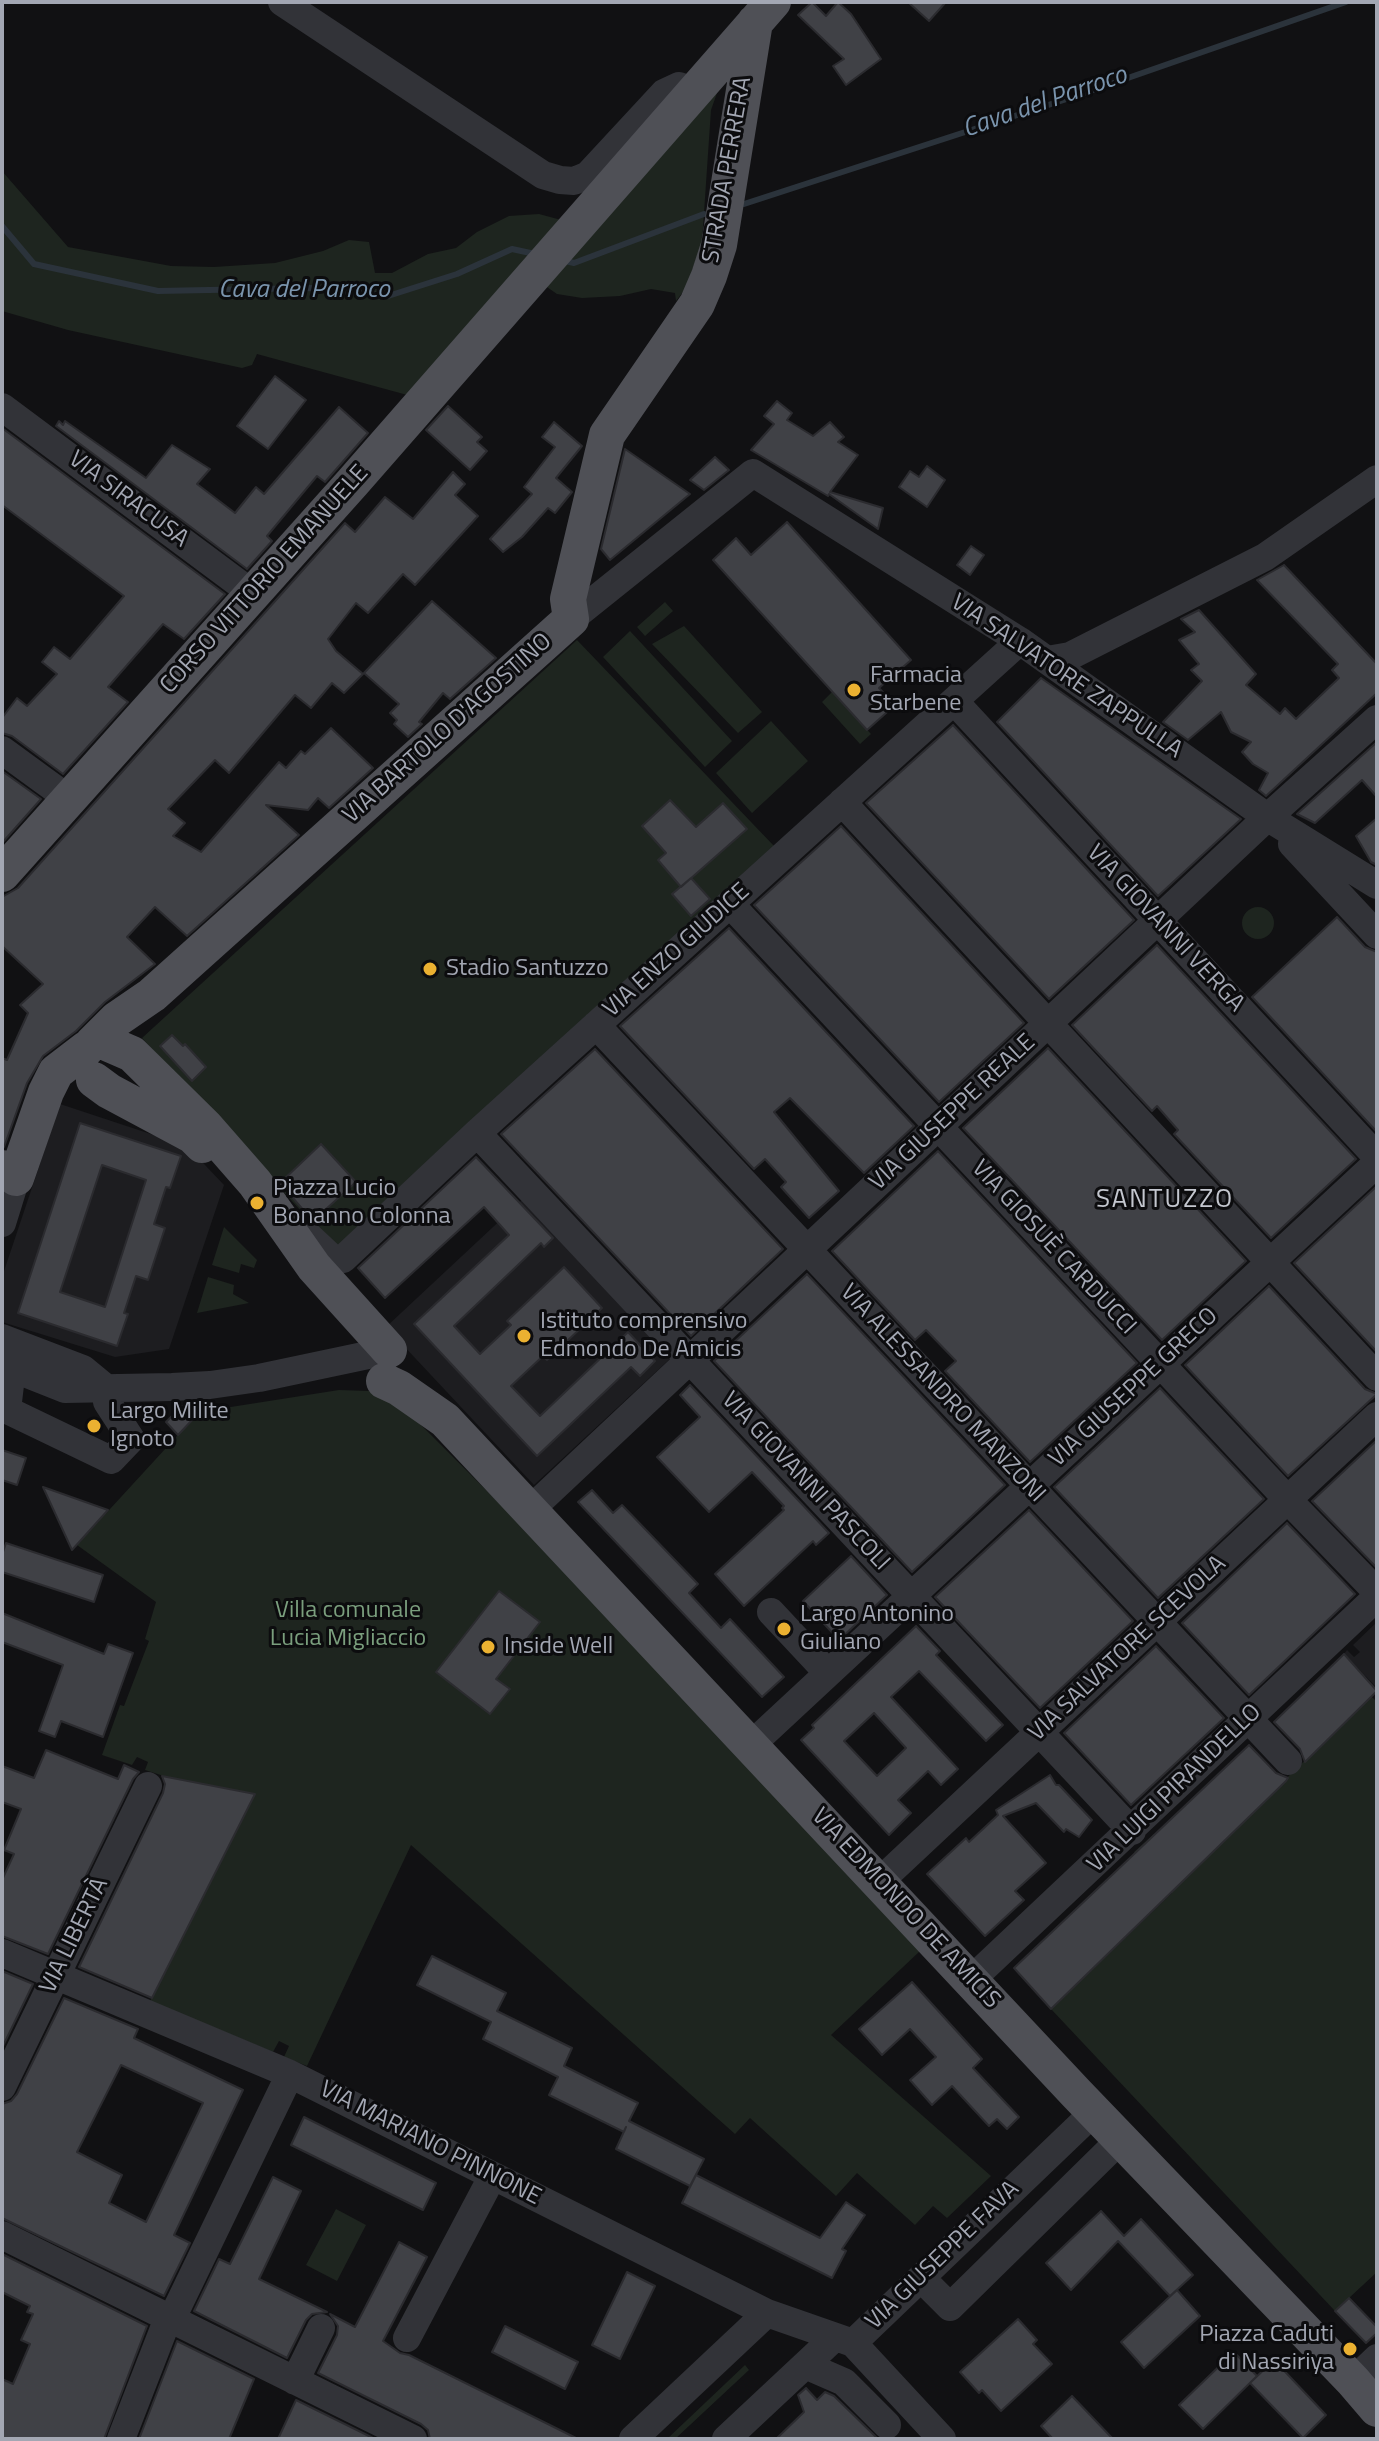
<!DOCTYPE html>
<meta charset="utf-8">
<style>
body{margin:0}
#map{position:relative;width:1379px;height:2441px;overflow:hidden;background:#111113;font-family:"Titillium Web",sans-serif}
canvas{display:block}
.frame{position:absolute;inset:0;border:4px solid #a3a7b3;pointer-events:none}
</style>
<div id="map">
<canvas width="1379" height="2441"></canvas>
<div class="frame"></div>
</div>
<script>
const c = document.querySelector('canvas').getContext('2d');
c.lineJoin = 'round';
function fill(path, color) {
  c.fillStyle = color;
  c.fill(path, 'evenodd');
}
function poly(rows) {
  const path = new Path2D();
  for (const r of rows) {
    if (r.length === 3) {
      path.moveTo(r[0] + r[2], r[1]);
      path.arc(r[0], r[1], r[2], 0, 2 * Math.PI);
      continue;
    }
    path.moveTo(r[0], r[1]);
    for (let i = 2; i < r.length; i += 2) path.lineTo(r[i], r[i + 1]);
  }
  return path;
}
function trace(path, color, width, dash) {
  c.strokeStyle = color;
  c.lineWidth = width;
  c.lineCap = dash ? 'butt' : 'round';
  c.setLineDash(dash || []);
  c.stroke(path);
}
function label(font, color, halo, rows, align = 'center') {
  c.font = font + ' "Titillium Web",sans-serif';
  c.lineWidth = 6;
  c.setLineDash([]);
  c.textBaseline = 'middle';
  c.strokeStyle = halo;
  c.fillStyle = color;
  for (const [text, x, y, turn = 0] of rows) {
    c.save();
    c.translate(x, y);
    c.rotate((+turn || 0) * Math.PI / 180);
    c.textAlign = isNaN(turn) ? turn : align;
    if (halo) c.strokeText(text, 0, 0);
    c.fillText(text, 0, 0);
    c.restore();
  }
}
fill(poly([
 [60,1104,187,1146,224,1185,169,1349,115,1357,2,1322,2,1277],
 [523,1199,672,1357,534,1485,386,1327],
 [1377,1622,1377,1688,1344,1654,1347,1650,1354,1657,1360,1652,1353,1645]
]), '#1d1d20');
fill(poly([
 [723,76,711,110,702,242,686,288,676,301,675,293,651,289,620,296,582,298,557,294,544,285,411,396,257,354,252,365,242,368,68,330,2,311,2,171,68,247,171,266,214,267,275,263,323,251,349,240,369,242,375,273,392,273,428,254,456,248,477,232,509,216,539,214,565,221],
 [665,602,673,611,645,636,637,627],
 [684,626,762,712,738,733,652,644],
 [630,631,732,741,705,767,603,657],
 [577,640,774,846,337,1250,142,1038],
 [832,692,871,734,860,744,822,702],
 [771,721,808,761,752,813,716,773],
 [1258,923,16],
 [224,1227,257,1260,254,1268,241,1264,239,1273,212,1265],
 [208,1277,234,1285,233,1294,249,1303,197,1313],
 [339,1390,369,1391,384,1395,403,1407,532,1536,920,1951,831,2035,991,2176,947,2218,933,2206,915,2225,857,2173,836,2196,750,2118,735,2134,411,1845,307,2066,284,2057,289,2046,279,2041,273,2052,150,2001,255,1794,167,1777,145,1770,148,1762,137,1757,132,1765,102,1755,120,1705,124,1706,149,1641,145,1639,156,1602,77,1545,199,1412],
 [1371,1696,1377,1702,1377,2272,1335,2311,1051,2009,1172,1893,1134,1852,1154,1834,1189,1873],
 [336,2209,366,2225,337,2281,306,2265],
 [745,2365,749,2370,675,2439,667,2439]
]), '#1e251f');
trace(poly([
 [744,204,1082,94,1346,2],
 [2,226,34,264,158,291,310,288,388,296,457,274,512,249,535,254],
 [561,260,574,263,704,214]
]), '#2b333b', 6);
const building = poly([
 [812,2,826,16,838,2,851,14,881,59,846,85,833,66,844,59,798,15,812,2],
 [908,2,946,2,929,21,908,2],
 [275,376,306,400,268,449,237,426,275,376],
 [777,401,792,413,787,420,813,436,830,422,844,437,838,442,858,455,830,492,883,508,878,529,829,494,828,496,751,450,774,424,764,416,777,401],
 [448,406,482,437,477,442,487,451,470,470,426,430,448,406],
 [339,407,368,433,325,482,317,476,267,536,272,541,247,569,56,426,59,421,63,425,65,421,146,478,172,445,210,469,197,484,235,513,256,487,264,494,339,407],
 [554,422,582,446,556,478,572,492,555,513,548,508,522,537,503,552,490,539,532,494,524,487,555,447,542,437,554,422],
 [2,428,225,594,184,639,163,624,108,687,128,702,63,774,12,736,2,733,2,718,17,698,27,706,57,674,42,662,54,647,70,659,124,596,2,505,2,428],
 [625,449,690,494,610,560,601,549,625,449],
 [715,457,729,470,704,490,690,480,715,457],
 [927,466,945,480,927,507,899,487,910,471,919,477,927,466],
 [453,472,465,484,455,495,478,516,415,585,403,574,368,613,356,603,328,639,336,651,363,674,344,693,332,683,311,708,295,695,229,773,215,760,168,809,185,823,173,836,201,852,279,762,286,768,301,751,305,754,331,728,373,768,329,808,318,798,308,810,266,805,299,835,187,936,155,907,127,937,155,964,105,1002,76,1031,43,1056,27,1083,4,1147,2,1147,2,1058,7,1060,28,1013,20,1005,43,984,2,946,2,897,18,888,345,523,355,532,385,497,413,519,453,472],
 [787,522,911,660,879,688,895,705,867,730,713,560,736,538,751,555,787,522],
 [971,546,984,555,970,575,957,565,971,546],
 [1284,565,1377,664,1377,693,1266,796,1259,790,1268,773,1253,764,1242,752,1251,742,1231,732,1221,712,1188,740,1163,722,1202,681,1191,670,1199,664,1179,640,1195,632,1181,619,1199,610,1256,674,1246,685,1280,714,1285,708,1296,719,1339,678,1332,670,1338,664,1257,580,1284,565],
 [432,601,496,658,450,699,443,693,419,722,422,724,408,737,394,724,397,720,390,713,399,704,364,673,432,601],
 [1041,678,1241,819,1158,896,997,722,1041,678],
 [953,725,1134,920,1049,999,866,803,953,725],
 [1377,742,1377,797,1362,780,1315,823,1297,814,1377,742],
 [2,771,41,799,2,843,2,771],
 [670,800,696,827,723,803,747,829,681,887,658,860,666,853,642,826,670,800],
 [1377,818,1377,865,1371,862,1356,836,1377,818],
 [841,826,1024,1023,939,1102,754,905,841,826],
 [691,878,710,899,691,916,672,894,691,878],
 [1337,917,1365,947,1377,952,1377,1132,1252,997,1337,917],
 [729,928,914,1126,864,1173,790,1098,774,1112,839,1191,809,1218,781,1187,786,1182,765,1159,754,1169,620,1026,729,928],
 [1157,945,1356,1159,1271,1238,1174,1134,1178,1130,1157,1106,1152,1111,1072,1025,1157,945],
 [172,1035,183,1046,185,1044,206,1067,192,1081,160,1046,172,1035],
 [1048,1048,1246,1261,1162,1340,963,1128,1048,1048],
 [595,1049,783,1249,691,1336,501,1134,595,1049],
 [80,1123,181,1156,170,1188,166,1187,154,1224,165,1228,148,1280,136,1276,124,1313,128,1314,117,1346,18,1313,80,1123],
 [102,1165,146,1180,105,1307,60,1292,102,1165],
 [321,1144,356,1182,315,1219,305,1212,280,1183,321,1144],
 [938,1151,1137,1363,1030,1462,945,1371,956,1361,926,1330,915,1340,832,1251,938,1151],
 [476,1157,553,1238,544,1247,541,1243,454,1326,480,1354,511,1325,507,1321,564,1267,602,1308,547,1360,543,1356,511,1386,540,1416,628,1332,655,1361,640,1376,631,1367,537,1456,414,1324,509,1235,484,1207,385,1298,358,1268,476,1157],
 [1377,1186,1377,1352,1294,1263,1377,1186],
 [807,1274,1005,1485,912,1572,714,1361,807,1274],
 [1269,1286,1365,1389,1377,1394,1288,1476,1185,1365,1269,1286],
 [690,1385,829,1533,816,1545,813,1541,744,1606,715,1574,784,1510,782,1508,784,1506,752,1472,709,1512,657,1457,700,1417,680,1395,690,1385],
 [1160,1388,1264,1499,1158,1598,1054,1487,1160,1388],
 [182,1406,194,1418,178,1435,166,1422,182,1406],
 [1377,1440,1377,1568,1312,1501,1377,1440],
 [2,1450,26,1458,17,1485,2,1480,2,1450],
 [43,1487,108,1510,72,1550,43,1487],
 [592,1490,613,1513,622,1505,698,1584,689,1593,721,1628,730,1619,784,1677,762,1697,578,1502,592,1490],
 [1029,1510,1133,1621,1040,1708,935,1597,1029,1510],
 [1287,1523,1355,1594,1249,1695,1182,1623,1287,1523],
 [6,1543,103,1575,94,1602,2,1572,2,1555,6,1543],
 [851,1556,887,1595,839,1640,803,1601,851,1556],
 [499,1591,540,1622,496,1679,510,1689,490,1714,436,1672,499,1591],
 [2,1613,104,1654,108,1644,133,1653,103,1737,61,1721,55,1737,39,1731,63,1665,2,1642,2,1613],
 [916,1626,940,1651,936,1655,1003,1725,986,1741,919,1671,891,1697,958,1769,941,1785,928,1771,898,1800,911,1813,889,1835,801,1740,814,1728,812,1725,916,1626],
 [874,1713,906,1748,877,1776,844,1741,874,1713],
 [1156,1646,1224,1718,1131,1805,1064,1733,1156,1646],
 [1344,1654,1377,1691,1305,1762,1300,1749,1274,1722,1344,1654],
 [1249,1745,1276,1773,1288,1778,1286,1781,1051,2009,1014,1968,1249,1745],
 [46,1750,118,1779,124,1765,139,1772,133,1779,48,1954,2,1936,2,1880,14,1854,4,1850,21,1809,2,1802,2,1766,34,1778,46,1750],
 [1050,1775,1056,1785,1059,1785,1092,1820,1079,1837,1066,1829,1064,1832,1036,1803,1003,1816,1046,1863,1015,1891,1024,1900,985,1936,927,1874,966,1838,969,1842,998,1815,996,1810,1050,1775],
 [162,1776,255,1794,152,1998,79,1967,163,1793,165,1784,162,1776],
 [432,1956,506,1993,497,2011,572,2048,564,2066,638,2103,629,2121,704,2159,690,2186,616,2149,626,2127,624,2132,549,2095,558,2077,483,2039,491,2022,417,1985,432,1956],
 [2,1971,33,1984,2,2048,2,1971],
 [912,1982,982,2059,973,2068,1019,2117,1007,2129,997,2119,989,2126,952,2086,932,2105,910,2080,936,2057,910,2029,882,2055,859,2029,912,1982],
 [64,1998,138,2029,134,2038,243,2090,174,2235,190,2243,164,2296,2,2218,2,2104,11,2101,17,2094,64,1998],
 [121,2065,203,2103,146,2222,109,2203,122,2175,77,2152,121,2065],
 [304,2117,436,2183,423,2210,291,2145,304,2117],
 [696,2175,820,2238,846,2202,865,2215,842,2249,846,2251,832,2278,682,2203,696,2175],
 [273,2177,301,2191,259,2279,327,2312,312,2314,306,2320,287,2358,194,2311,219,2259,230,2264,273,2177],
 [1101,2211,1124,2236,1141,2219,1193,2275,1170,2296,1118,2241,1071,2290,1046,2263,1101,2211],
 [399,2242,427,2257,383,2341,400,2353,409,2355,578,2439,430,2439,428,2430,421,2424,318,2373,337,2335,338,2326,330,2314,355,2327,399,2242],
 [2,2254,147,2326,104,2439,2,2439,2,2379,13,2384,30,2344,21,2340,33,2314,27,2312,30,2306,2,2292,2,2254],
 [627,2272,655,2286,620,2359,592,2345,627,2272],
 [1177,2290,1200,2316,1144,2368,1121,2342,1177,2290],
 [1349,2298,1377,2327,1377,2333,1366,2343,1335,2311,1349,2298],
 [1018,2319,1037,2340,1033,2344,1052,2364,1001,2411,982,2390,979,2393,960,2372,1018,2319],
 [505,2326,578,2362,565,2389,492,2352,505,2326],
 [177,2341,254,2379,229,2439,139,2439,177,2341],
 [1234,2352,1257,2376,1203,2429,1179,2405,1234,2352],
 [1274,2360,1326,2415,1303,2438,1250,2383,1274,2360],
 [806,2388,817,2400,825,2392,834,2396,878,2439,776,2439,804,2412,798,2395,806,2388],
 [1072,2396,1113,2439,1053,2439,1041,2426,1072,2396],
 [296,2400,375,2439,278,2439,296,2400]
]);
fill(building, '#404146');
trace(building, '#2b2b2f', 2);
trace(poly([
 [282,2,543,175,560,180,574,181,588,175,664,93,679,86,694,91],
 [2,407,253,594],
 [571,619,753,473,1020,641,1267,817,1377,885],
 [1047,660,1070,656,1265,557,1377,479],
 [954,701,1377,1157],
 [2,750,69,799],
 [842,802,1377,1377],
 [1292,844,1377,935],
 [730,904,1287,1499,1377,1592],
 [596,1025,1288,1761],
 [477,1133,1132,1831],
 [2,1223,16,1178],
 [301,1229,334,1260,343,1259,477,1133,1020,641],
 [2,1338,83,1369,106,1388,107,1402,131,1439,111,1460,7,1410,12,1368],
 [2,1364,65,1389,172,1387,210,1385,259,1378,368,1355],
 [531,1509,1258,826,1377,719],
 [771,1612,828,1673],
 [751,1745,1377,1163],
 [879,1882,1377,1416],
 [2,1953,290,2074,767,2313,853,2343],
 [972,1979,1377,1597],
 [2,2087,148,1786],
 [2,2235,413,2439],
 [921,2278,950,2307,1121,2139],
 [407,2338,492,2177],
 [805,2365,844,2382,887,2425],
 [295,2381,321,2328],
 [1353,2381,1377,2358],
 [121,2439,163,2331,177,2308,290,2074],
 [633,2439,767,2313],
 [726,2439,835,2337],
 [942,2439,853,2343,1094,2112]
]), '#323338', 28);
trace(poly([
 [2,874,353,482,773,2],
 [92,1044,117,1019,152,995,571,619,568,599,607,435,697,304,709,276,719,245,755,22],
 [109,1044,132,1054,206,1127,255,1183,314,1267,389,1350],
 [94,1080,109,1091,193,1136,202,1145],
 [2,1168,16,1178,46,1092,56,1072,86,1049],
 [384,1381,399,1388,445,1420,1076,2093,1353,2381,1377,2409]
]), '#4f5056', 36);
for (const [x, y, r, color] of [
 [854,690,8,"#ebb131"],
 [430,969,8,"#ebb131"],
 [257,1203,8,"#ebb131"],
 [524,1336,8,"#ebb131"],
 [94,1426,8,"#ebb131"],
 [784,1629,8,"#ebb131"],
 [488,1647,8,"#ebb131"],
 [1350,2349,8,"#ebb131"]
]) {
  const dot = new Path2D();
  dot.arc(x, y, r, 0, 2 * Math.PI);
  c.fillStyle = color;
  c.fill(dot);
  trace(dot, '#0c0c0e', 3);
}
label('24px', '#a3a7b3', '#0c0c0e', [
 ["STRADA PERRERA",728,170,-80],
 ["VIA SIRACUSA",128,500,37],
 ["CORSO VITTORIO EMANUELE",265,580,-48],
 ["VIA SALVATORE ZAPPULLA",1066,677,34],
 ["VIA BARTOLO D'AGOSTINO",448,729,-42],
 ["VIA GIOVANNI VERGA",1165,929,47],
 ["VIA ENZO GIUDICE",677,951,-42],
 ["VIA GIUSEPPE REALE",953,1113,-43],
 ["VIA GIOSUÈ CARDUCCI",1053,1248,47],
 ["VIA GIUSEPPE GRECO",1134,1388,-43],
 ["VIA ALESSANDRO MANZONI",942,1394,47],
 ["VIA GIOVANNI PASCOLI",805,1482,47],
 ["VIA SALVATORE SCEVOLA",1128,1649,-43],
 ["VIA LUIGI PIRANDELLO",1175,1789,-44],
 ["VIA EDMONDO DE AMICIS",905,1909,47],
 ["VIA LIBERTÀ",75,1936,-64],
 ["VIA MARIANO PINNONE",430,2144,27],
 ["VIA GIUSEPPE FAVA",943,2256,-44]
]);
label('24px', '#a3a7b3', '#0c0c0e', [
 ["Farmacia",870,676],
 ["Starbene",870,704],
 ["Stadio Santuzzo",446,969],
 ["Piazza Lucio",273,1189],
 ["Bonanno Colonna",273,1217],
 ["Istituto comprensivo",540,1322],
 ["Edmondo De Amicis",540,1350],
 ["Largo Milite",110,1412],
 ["Ignoto",110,1440],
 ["Largo Antonino",800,1615],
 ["Giuliano",800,1643],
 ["Inside Well",504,1647],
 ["Piazza Caduti",1334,2335,"right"],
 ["di Nassiriya",1334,2363,"right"]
], 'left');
label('24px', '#7a9e7d', '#0c0c0e', [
 ["Villa comunale",348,1611],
 ["Lucia Migliaccio",348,1639]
]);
label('italic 26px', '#7a94ad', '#0c0c0e', [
 ["Cava del Parroco",1045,103,-19],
 ["Cava del Parroco",304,291]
]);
c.letterSpacing = '2px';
label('26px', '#c4c7cf', '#0c0c0e', [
 ["SANTUZZO",1165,1201]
]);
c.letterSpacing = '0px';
</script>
